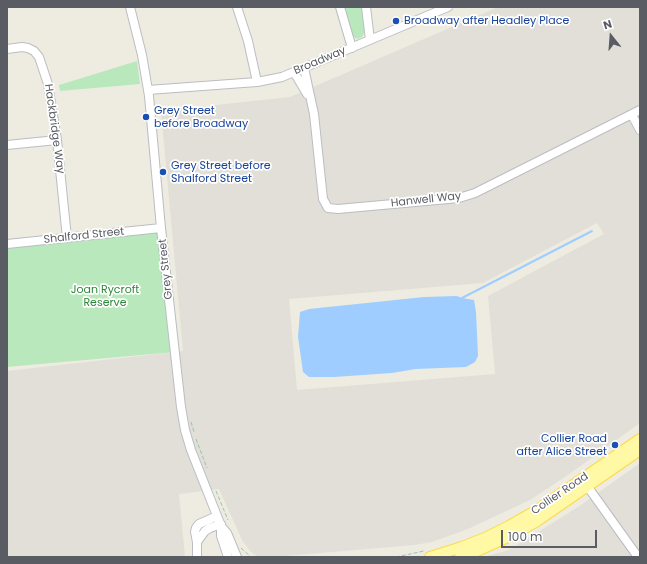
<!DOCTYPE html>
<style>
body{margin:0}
#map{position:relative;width:647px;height:564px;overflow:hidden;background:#eeece0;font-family:Poppins,sans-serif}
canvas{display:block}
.frame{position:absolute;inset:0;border:8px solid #595d63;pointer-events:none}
.north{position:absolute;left:591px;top:16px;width:40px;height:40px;-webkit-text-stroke:3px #fff;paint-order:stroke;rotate:343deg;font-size:11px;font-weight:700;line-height:16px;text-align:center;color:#595d63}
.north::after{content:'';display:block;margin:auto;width:14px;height:18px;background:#595d63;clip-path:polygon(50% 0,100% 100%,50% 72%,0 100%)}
.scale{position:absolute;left:501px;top:530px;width:96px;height:18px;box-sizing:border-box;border:2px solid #595d63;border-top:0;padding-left:5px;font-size:12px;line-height:14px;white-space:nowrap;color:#595d63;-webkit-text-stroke:3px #fff;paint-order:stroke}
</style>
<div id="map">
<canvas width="647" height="564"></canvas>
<div class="frame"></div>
<div class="north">N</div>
<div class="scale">100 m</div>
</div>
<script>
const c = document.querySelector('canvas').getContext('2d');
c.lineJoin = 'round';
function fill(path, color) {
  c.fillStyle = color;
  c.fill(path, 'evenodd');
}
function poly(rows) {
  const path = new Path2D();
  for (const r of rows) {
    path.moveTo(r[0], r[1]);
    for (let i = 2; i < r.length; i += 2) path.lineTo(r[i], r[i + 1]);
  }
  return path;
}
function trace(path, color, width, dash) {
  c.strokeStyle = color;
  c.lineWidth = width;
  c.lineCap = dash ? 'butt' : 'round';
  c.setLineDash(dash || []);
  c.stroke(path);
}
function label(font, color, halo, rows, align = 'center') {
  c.font = font + ' Poppins,sans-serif';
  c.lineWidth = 3.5;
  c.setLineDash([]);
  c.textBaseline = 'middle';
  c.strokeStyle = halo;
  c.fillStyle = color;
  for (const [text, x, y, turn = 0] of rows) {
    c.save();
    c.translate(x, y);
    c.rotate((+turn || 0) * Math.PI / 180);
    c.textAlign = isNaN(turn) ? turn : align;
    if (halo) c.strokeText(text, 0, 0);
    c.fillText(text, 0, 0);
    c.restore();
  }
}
fill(poly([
 [498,7,640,7,640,423,565,477,530,500,468,529,432,542,414,545,273,557,258,557,250,551,242,540,219,489,179,494,185,557,7,557,7,371,183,351,161,111,290,97],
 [597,223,604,234,488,296,495,374,297,390,289,299,483,283],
 [640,463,640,557,483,557,509,550,578,507]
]), '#e1dfd8');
fill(poly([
 [343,7,362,7,365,31,362,37,357,39,354,37,351,34],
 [137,61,140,84,60,91,59,85],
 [161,228,175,352,7,367,7,244]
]), '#bae8bd');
fill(poly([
 [457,296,462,298,474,300,476,312,478,356,475,362,466,367,416,369,392,373,334,377,309,377,303,372,298,337,300,312,309,309,424,297]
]), '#9fcdff');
trace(poly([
 [462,298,592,231]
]), '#9fcdff', 2);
const minor = poly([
 [130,7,142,55,149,96,161,228,181,407,185,430,191,450,221,526,227,533,237,557],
 [237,7,248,41,257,82],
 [340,7,352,48],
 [366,7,370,40],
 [7,49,22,47,28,48,34,51,39,57,48,84,57,140,67,238],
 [304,68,314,114,323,199,328,208,338,209,459,198,475,193,640,110],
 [294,72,307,94],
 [148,90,257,82,282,77,448,7],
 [632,115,640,130],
 [7,145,57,140],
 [7,244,161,228],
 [585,483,638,557],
 [221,526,221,536,228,557],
 [197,542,205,531,210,528,221,524],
 [197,557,197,542,195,532,196,528,199,524,217,516]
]);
const major = poly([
 [430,557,462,547,485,538,509,526,537,510,640,439],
 [460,557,477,551,508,537,537,521,640,450]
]);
trace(minor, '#bbbdc3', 10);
trace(major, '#ffda48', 12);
trace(poly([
 [191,422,194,432],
 [196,439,207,468],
 [216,491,228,520],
 [241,548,251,557],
 [396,557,424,551]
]), '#92c9a6', 1, [4, 2]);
trace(minor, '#fff', 8);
trace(major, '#fff8a4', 10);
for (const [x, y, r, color] of [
 [396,21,4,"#1a4fb4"],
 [146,117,4,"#1a4fb4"],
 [163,172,4,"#1a4fb4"],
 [615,445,4,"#1a4fb4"]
]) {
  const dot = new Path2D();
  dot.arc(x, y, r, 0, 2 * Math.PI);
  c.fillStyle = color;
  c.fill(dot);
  trace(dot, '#fff', 1.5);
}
label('11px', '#164399', '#fff', [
 ["Broadway after Headley Place",404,21],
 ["Grey Street",154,111],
 ["before Broadway",154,124],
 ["Grey Street before",171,166],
 ["Shalford Street",171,179],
 ["Collier Road",607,439,"right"],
 ["after Alice Street",607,452,"right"]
], 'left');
label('11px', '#595d63', '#fff', [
 ["Broadway",320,61,-23],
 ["Hackbridge Way",54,129,82],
 ["Hanwell Way",426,200,-6],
 ["Shalford Street",84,236,-6],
 ["Grey Street",166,269,-96],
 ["Collier Road",560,494,-34]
]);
label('11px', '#2d8738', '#fff', [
 ["Joan Rycroft",105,290],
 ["Reserve",105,303]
]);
</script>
